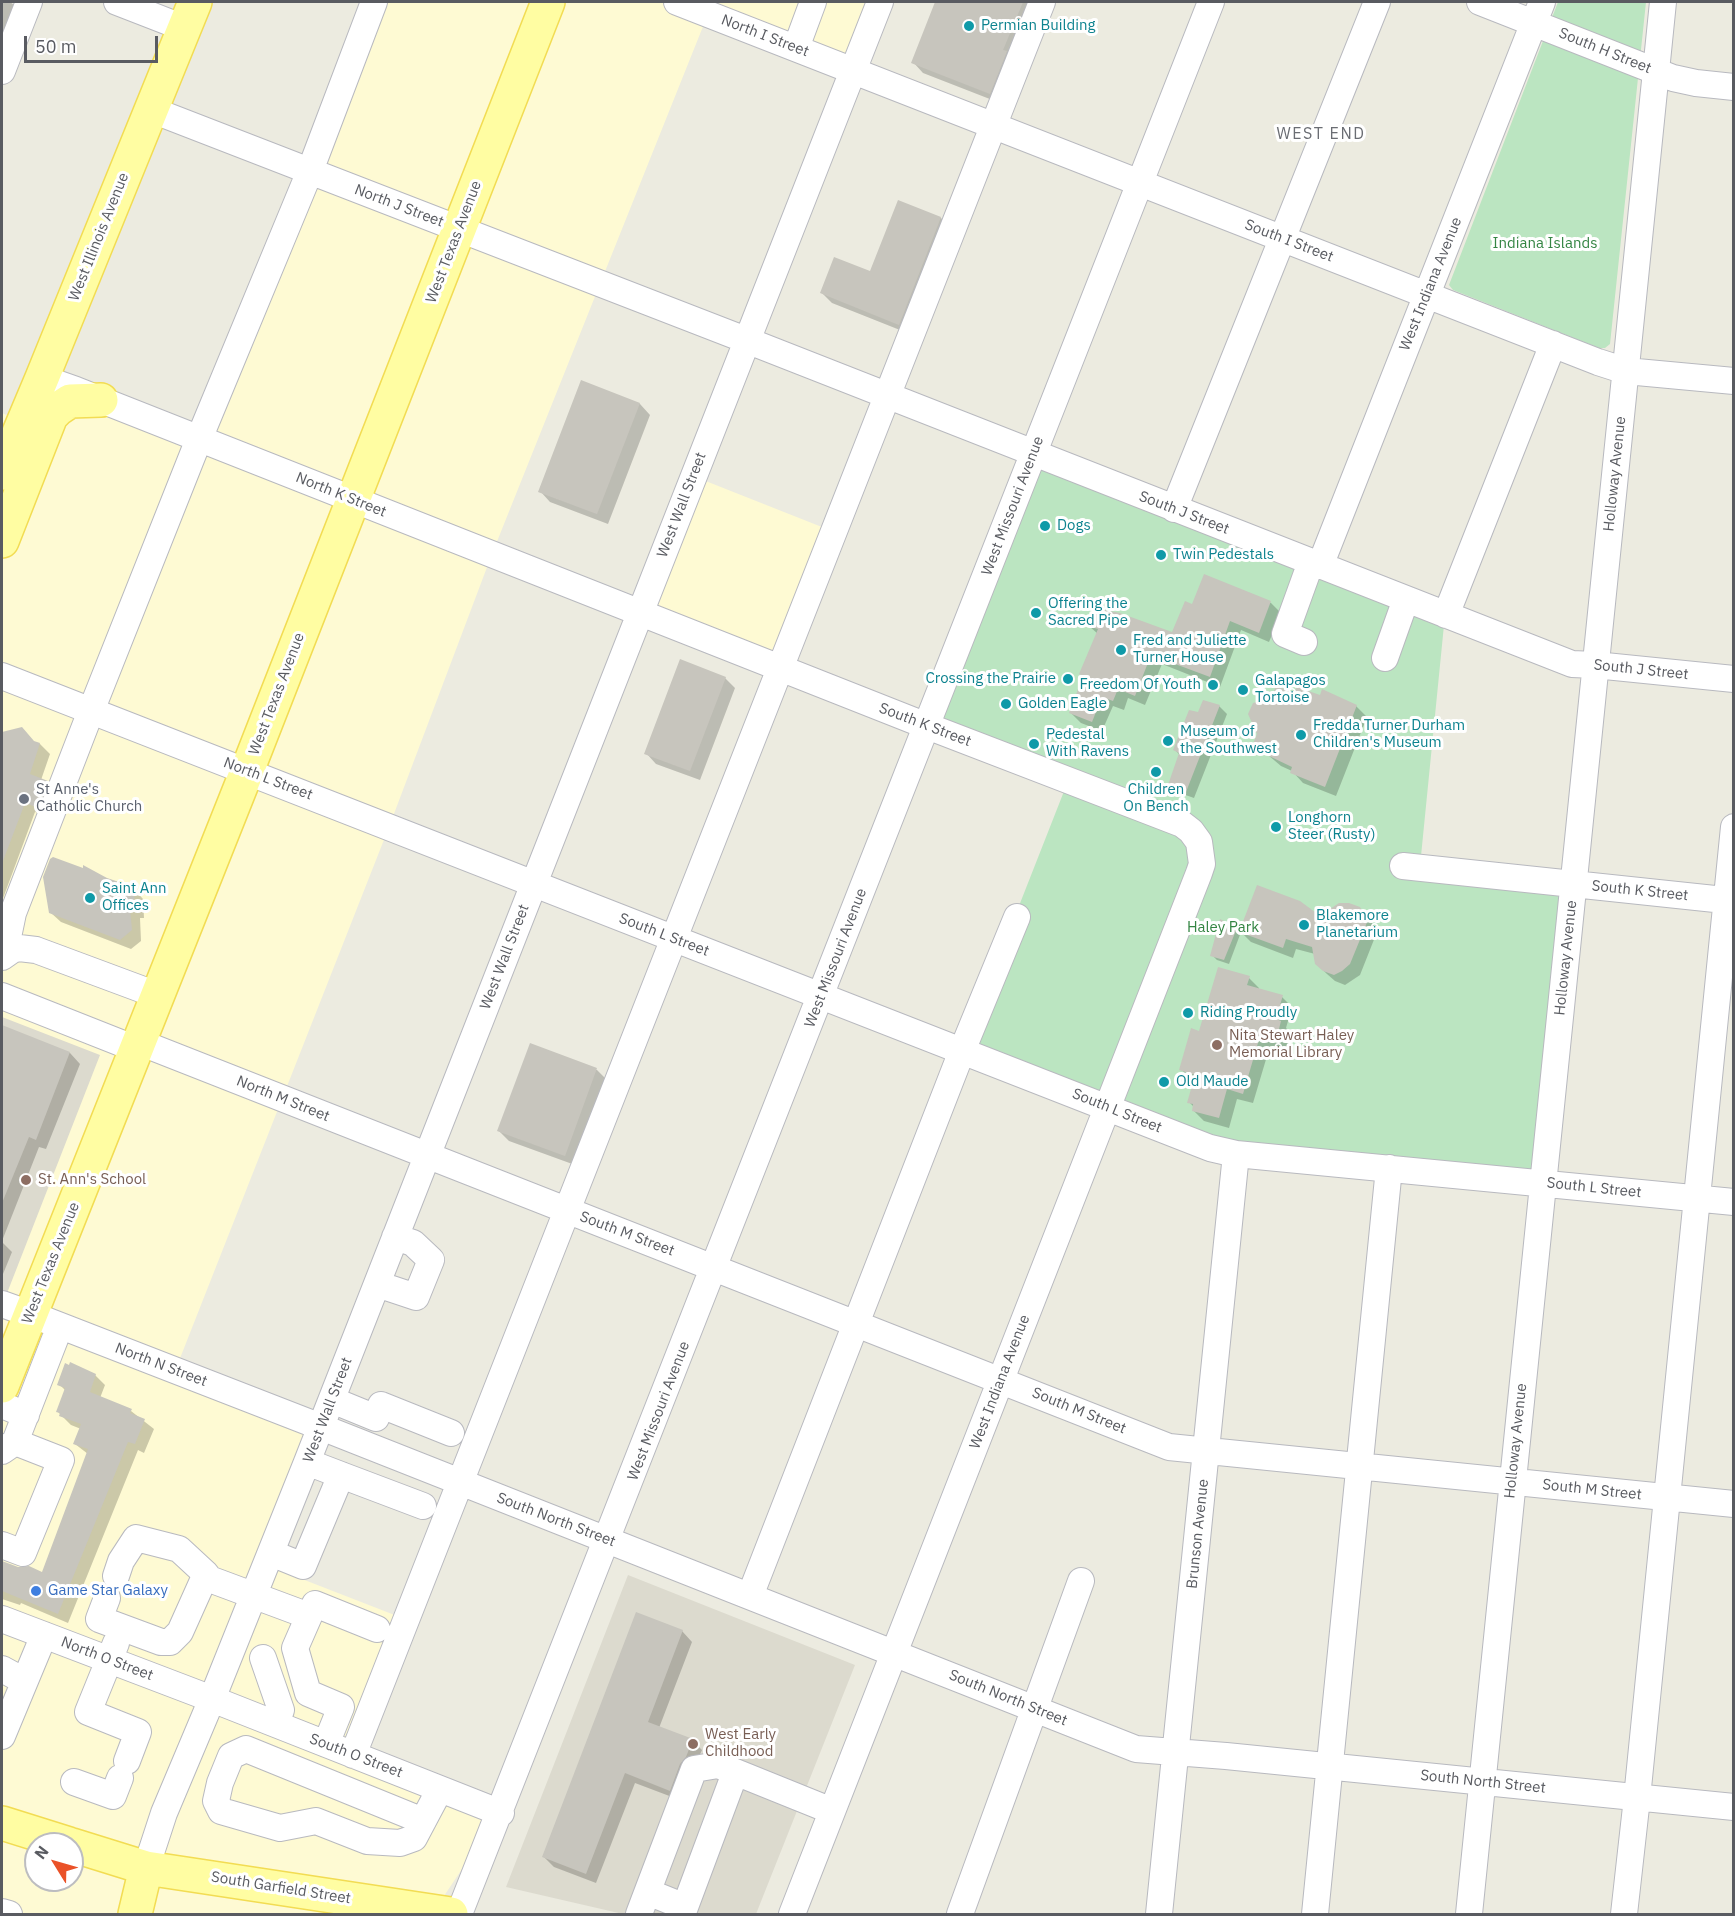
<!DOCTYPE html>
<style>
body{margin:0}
#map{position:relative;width:1735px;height:1916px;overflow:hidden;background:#ecebe0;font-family:"IBM Plex Sans",sans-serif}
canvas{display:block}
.frame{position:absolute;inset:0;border:3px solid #595b61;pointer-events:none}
.north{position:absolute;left:24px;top:1832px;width:60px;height:60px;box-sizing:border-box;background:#fff;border:2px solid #bdbdc0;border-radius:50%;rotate:307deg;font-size:16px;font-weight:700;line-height:24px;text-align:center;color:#595b61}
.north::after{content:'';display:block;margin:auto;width:21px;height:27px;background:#ea5228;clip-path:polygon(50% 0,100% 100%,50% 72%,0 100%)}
.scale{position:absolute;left:24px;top:36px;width:134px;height:27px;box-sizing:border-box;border:3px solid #595b61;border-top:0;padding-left:8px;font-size:18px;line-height:21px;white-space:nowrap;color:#595b61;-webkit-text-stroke:4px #fff;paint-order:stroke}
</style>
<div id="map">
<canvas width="1735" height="1916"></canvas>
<div class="frame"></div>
<div class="north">N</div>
<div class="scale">50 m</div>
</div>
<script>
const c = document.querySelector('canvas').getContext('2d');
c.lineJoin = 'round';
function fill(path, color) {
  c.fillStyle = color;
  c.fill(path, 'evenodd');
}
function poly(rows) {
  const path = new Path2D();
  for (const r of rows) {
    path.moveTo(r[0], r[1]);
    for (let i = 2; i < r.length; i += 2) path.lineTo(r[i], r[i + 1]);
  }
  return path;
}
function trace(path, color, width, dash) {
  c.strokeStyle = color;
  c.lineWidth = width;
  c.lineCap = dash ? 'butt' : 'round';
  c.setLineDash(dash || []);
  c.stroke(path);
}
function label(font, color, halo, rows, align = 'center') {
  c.font = font + ' "IBM Plex Sans",sans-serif';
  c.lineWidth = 6;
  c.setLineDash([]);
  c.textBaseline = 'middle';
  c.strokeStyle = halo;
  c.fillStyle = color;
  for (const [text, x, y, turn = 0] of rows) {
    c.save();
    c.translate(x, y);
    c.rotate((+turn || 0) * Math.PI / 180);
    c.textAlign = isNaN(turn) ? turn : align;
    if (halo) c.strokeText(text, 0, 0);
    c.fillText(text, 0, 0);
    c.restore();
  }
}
fill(poly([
 [374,2,880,2,853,70,708,14,492,554,389,827,175,1371,320,1428,266,1565,410,1621,357,1756,500,1812,432,1914,2,1914,2,413,28,424,46,378,193,437],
 [36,1844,72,1844,72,1880,36,1880],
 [693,476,837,533,784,669,640,612]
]), '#fefad3');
fill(poly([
 [2,1017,100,1055,2,1306],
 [628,1575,855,1665,756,1914,623,1914,506,1887]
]), '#dcdace');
fill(poly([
 [1558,2,1646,2,1610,344,1605,348,1599,348,1453,290,1449,285],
 [1038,462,1444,625,1421,856,1567,891,1535,1174,1211,1141,962,1051,1070,776,934,722]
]), '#bbe5c1');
fill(poly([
 [2,2,10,2,17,7,2,43],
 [937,2,1037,2,1000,103,923,73,913,62],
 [899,202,941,218,951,229,910,334,832,303,822,293,871,273],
 [582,382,640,404,650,415,608,524,550,502,540,491],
 [1205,576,1271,603,1281,613,1269,642,1241,630,1220,687,1162,664,1145,705,1128,698,1124,710,1113,706,1102,731,1081,723,1071,713,1098,634,1089,626,1173,634,1193,607],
 [725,678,735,688,700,780,656,764,646,753],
 [1295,694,1356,706,1367,717,1336,796,1303,783,1292,771,1281,766,1255,744],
 [1219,706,1227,714,1194,798,1177,792,1170,785,1180,755,1175,750,1199,714],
 [22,729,35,743,40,744,50,754,41,780,47,782,58,792,47,817,35,812,2,901,2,733],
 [107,879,133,888,143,899,144,918,140,918,141,941,131,949,61,922,50,912],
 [1258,887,1324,920,1359,908,1370,919,1377,932,1360,975,1345,985,1335,981,1327,974,1316,963,1315,954,1296,949,1293,958,1251,942,1241,932,1229,964,1217,960,1212,955,1236,929,1240,933],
 [1249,978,1259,988,1259,990,1282,997,1292,1007,1286,1028,1291,1033,1286,1050,1270,1046,1253,1103,1237,1099,1229,1128,1204,1121,1193,1110,1194,1107,1189,1102,1195,1081,1191,1080,1181,1069,1200,1032],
 [4,1027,70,1053,80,1064,46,1149,39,1147,2,1241,2,1033],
 [530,1045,597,1070,607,1080,575,1165,509,1141,499,1131],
 [2,1242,12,1252,3,1274,2,1273],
 [95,1375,105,1385,100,1398,131,1411,154,1429,144,1453,138,1450,68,1623,21,1603,20,1605,2,1599,2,1562,17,1569,43,1574,88,1454,75,1444,81,1429,71,1425,58,1412,65,1390,59,1384],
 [682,1631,692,1642,659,1728,692,1740,702,1750,680,1800,635,1783,596,1883,554,1867,544,1857]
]), '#0003');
fill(poly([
 [935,2,1023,2,1003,50,1007,51,990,94,911,63],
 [898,200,941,217,899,325,820,293,834,257,870,271],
 [581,380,640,403,597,514,538,492],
 [1204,574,1271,601,1259,633,1230,621,1210,677,1151,655,1135,696,1118,689,1113,701,1102,697,1092,722,1069,713,1083,676,1079,674,1098,629,1088,626,1095,608,1120,613,1172,632,1185,601,1192,604],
 [680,659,726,677,690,771,644,754],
 [1276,686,1294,692,1297,687,1320,695,1322,689,1357,705,1325,787,1290,773,1292,767,1269,756,1273,751,1253,744,1257,734,1248,714,1253,703,1260,701,1269,703],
 [1203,700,1220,705,1186,792,1168,785,1179,753,1173,750,1189,710,1198,712],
 [22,727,34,741,40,743,30,774,48,781,38,806,36,807,25,803,3,861,2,732],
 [53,857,83,868,83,865,107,878,134,887,135,909,130,909,132,930,120,940,49,913,43,877,50,859],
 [1257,885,1300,901,1323,918,1330,909,1339,903,1349,903,1360,907,1368,920,1350,964,1342,971,1334,975,1323,971,1315,964,1312,947,1286,939,1283,948,1239,932],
 [1220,919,1237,928,1224,960,1210,956],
 [1218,967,1250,976,1247,985,1283,995,1276,1019,1281,1021,1276,1041,1260,1036,1243,1094,1227,1089,1219,1118,1192,1111,1193,1104,1187,1103,1195,1075,1179,1070,1191,1028,1199,1031],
 [2,1025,70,1052,36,1140,29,1137,2,1203],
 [530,1043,597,1068,565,1156,497,1131],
 [70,1362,96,1374,90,1392,132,1409,130,1413,145,1419,135,1444,128,1442,58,1614,2,1591,2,1561,18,1567,29,1566,42,1572,88,1449,73,1444,81,1424,59,1416,60,1413,56,1412,65,1388,57,1385,65,1363,69,1365],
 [636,1612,683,1630,648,1722,693,1739,686,1757,680,1764,670,1791,625,1773,586,1874,542,1857]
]), '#c7c5bd');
const minor = poly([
 [117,2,184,28],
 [677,2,1598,362,1626,371,1734,381],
 [1480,2,1673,78,1696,83,1734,87],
 [796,48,813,2],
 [2,71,29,2],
 [152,110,746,340,1572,664,1595,665,1734,679],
 [42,378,76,390,927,726,1182,824,1191,831,1199,842,1202,864,1199,873,792,1914],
 [1174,509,1377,2],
 [1320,566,1542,2],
 [1446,615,1553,344],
 [1304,642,1285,634,1311,562],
 [1385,658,1406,599],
 [2,676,1210,1148,1236,1154,1734,1202],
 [1403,866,1734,901],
 [9,952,7,942,13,913,91,711,199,439,310,171,374,2],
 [2,957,12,950,19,948,36,950,157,995],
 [2,996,136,1049],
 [139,1042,1169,1447,1734,1504],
 [377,1284,416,1297,431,1260,413,1243,395,1237],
 [2,1304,30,1314,321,1427,1136,1749,1226,1756,1734,1807],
 [332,1400,376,1418,381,1405,451,1433],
 [2,1405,26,1415],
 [15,1442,60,1326],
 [2,1451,15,1442,61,1460,23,1553,2,1545],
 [341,1475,423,1506],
 [271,1553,303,1566,341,1475,307,1462],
 [204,1577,309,1616,315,1604,377,1629],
 [750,1596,962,1051,1017,917],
 [107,1598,99,1619,161,1642,170,1642,180,1632,206,1574,179,1549,136,1538,121,1561,116,1576],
 [309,1616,295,1648,308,1693,341,1707,326,1744],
 [2,1619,212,1699,501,1813],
 [116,1643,88,1712,138,1732,127,1761],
 [263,1658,281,1710,276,1724],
 [2,1669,24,1681],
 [2,1736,44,1635],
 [353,1755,1042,2],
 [74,1782,113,1796,120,1778],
 [423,1821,246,1749,231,1756,220,1783,216,1801,221,1811,280,1828,316,1821,367,1841,400,1843,414,1838,440,1789],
 [146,1868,164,1813,212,1699,307,1462,880,2],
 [648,1892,685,1907,735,1773],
 [2,1912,9,1914],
 [459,1914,1211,2],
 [639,1914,694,1769,718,1765,832,1811],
 [960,1914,1081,1581],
 [1159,1914,1236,1154],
 [1315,1914,1389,1168],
 [1469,1914,1663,2],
 [1624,1914,1637,1798,1734,827]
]);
const major = poly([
 [2,473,42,378,195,2],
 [2,541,51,416,58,409,70,401,101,400],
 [2,1386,247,771,548,2],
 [2,1823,69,1844],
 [72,1845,146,1868,451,1914],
 [135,1914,146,1868]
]);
trace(minor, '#b8b9bf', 28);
trace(major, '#f2dc53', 36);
trace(minor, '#fff', 26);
trace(major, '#fffda2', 33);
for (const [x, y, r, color] of [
 [969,26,6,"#0f9aa8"],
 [1045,526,6,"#0f9aa8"],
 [1161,555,6,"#0f9aa8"],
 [1036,613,6,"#0f9aa8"],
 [1121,650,6,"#0f9aa8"],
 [1068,679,6,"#0f9aa8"],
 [1213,685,6,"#0f9aa8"],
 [1243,690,6,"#0f9aa8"],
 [1006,704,6,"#0f9aa8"],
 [1301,735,6,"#0f9aa8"],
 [1168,741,6,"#0f9aa8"],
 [1034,744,6,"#0f9aa8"],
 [1156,772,6,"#0f9aa8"],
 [24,799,6,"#6b7280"],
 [1276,827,6,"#0f9aa8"],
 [90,898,6,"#0f9aa8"],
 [1304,925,6,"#0f9aa8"],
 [1188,1013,6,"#0f9aa8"],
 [1217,1045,6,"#8d6e63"],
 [1164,1082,6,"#0f9aa8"],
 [26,1180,6,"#8d6e63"],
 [36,1591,6,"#3f7fe0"],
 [693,1744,6,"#8d6e63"]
]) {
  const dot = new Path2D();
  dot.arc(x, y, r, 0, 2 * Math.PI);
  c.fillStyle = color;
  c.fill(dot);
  trace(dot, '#fff', 2);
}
label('15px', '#0d838f', '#fff', [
 ["Permian Building",981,26],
 ["Dogs",1057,526],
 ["Twin Pedestals",1173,555],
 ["Offering the",1048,604],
 ["Sacred Pipe",1048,621],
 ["Fred and Juliette",1133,641],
 ["Turner House",1133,658],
 ["Crossing the Prairie",1056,679,"right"],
 ["Galapagos",1255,681],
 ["Tortoise",1255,698],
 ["Freedom Of Youth",1201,685,"right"],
 ["Golden Eagle",1018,704],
 ["Fredda Turner Durham",1313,726],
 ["Children's Museum",1313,743],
 ["Museum of",1180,732],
 ["the Southwest",1180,749],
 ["Pedestal",1046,735],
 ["With Ravens",1046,752],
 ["Children",1156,790,"center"],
 ["On Bench",1156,807,"center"],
 ["Longhorn",1288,818],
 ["Steer (Rusty)",1288,835],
 ["Saint Ann",102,889],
 ["Offices",102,906],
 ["Blakemore",1316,916],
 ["Planetarium",1316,933],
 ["Riding Proudly",1200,1013],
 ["Old Maude",1176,1082]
], 'left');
label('15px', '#595b61', '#fff', [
 ["North I Street",765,36,21],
 ["South H Street",1605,51,22],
 ["North J Street",399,206,21],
 ["West Illinois Avenue",99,237,-68],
 ["South I Street",1289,241,21],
 ["West Texas Avenue",454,242,-69],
 ["West Indiana Avenue",1431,284,-68],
 ["Holloway Avenue",1615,474,-84],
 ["North K Street",341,495,22],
 ["West Wall Street",682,505,-69],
 ["West Missouri Avenue",1013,506,-69],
 ["South J Street",1184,513,21],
 ["South J Street",1641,670,6],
 ["West Texas Avenue",277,694,-69],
 ["South K Street",925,725,21],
 ["North L Street",268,779,21],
 ["South K Street",1640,891,6],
 ["South L Street",664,935,21],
 ["West Wall Street",505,957,-69],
 ["West Missouri Avenue",836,958,-69],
 ["Holloway Avenue",1566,958,-84],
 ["North M Street",283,1099,22],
 ["South L Street",1117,1111,22],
 ["South L Street",1594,1188,6],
 ["South M Street",627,1234,21],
 ["West Texas Avenue",51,1263,-68],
 ["North N Street",161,1365,21],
 ["West Indiana Avenue",1000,1382,-69],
 ["West Wall Street",328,1410,-69],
 ["West Missouri Avenue",659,1411,-69],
 ["South M Street",1079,1411,22],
 ["Holloway Avenue",1516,1441,-84],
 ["South M Street",1592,1490,6],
 ["South North Street",556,1520,21],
 ["Brunson Avenue",1198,1534,-84],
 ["North O Street",107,1659,21],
 ["South North Street",1008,1698,22],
 ["South O Street",356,1756,21],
 ["South North Street",1483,1782,6],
 ["South Garfield Street",281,1888,9]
]);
label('15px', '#348543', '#fff', [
 ["Indiana Islands",1545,244],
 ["Haley Park",1223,928]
]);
label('15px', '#5b616d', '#fff', [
 ["St Anne's",36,790],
 ["Catholic Church",36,807]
], 'left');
label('15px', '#785e54', '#fff', [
 ["Nita Stewart Haley",1229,1036],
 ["Memorial Library",1229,1053],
 ["St. Ann's School",38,1180],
 ["West Early",705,1735],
 ["Childhood",705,1752]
], 'left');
label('15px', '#366cbe', '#fff', [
 ["Game Star Galaxy",48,1591]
], 'left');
c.letterSpacing = '1.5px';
label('16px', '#6a6d73', '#fff', [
 ["WEST END",1321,134]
]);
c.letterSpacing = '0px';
</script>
